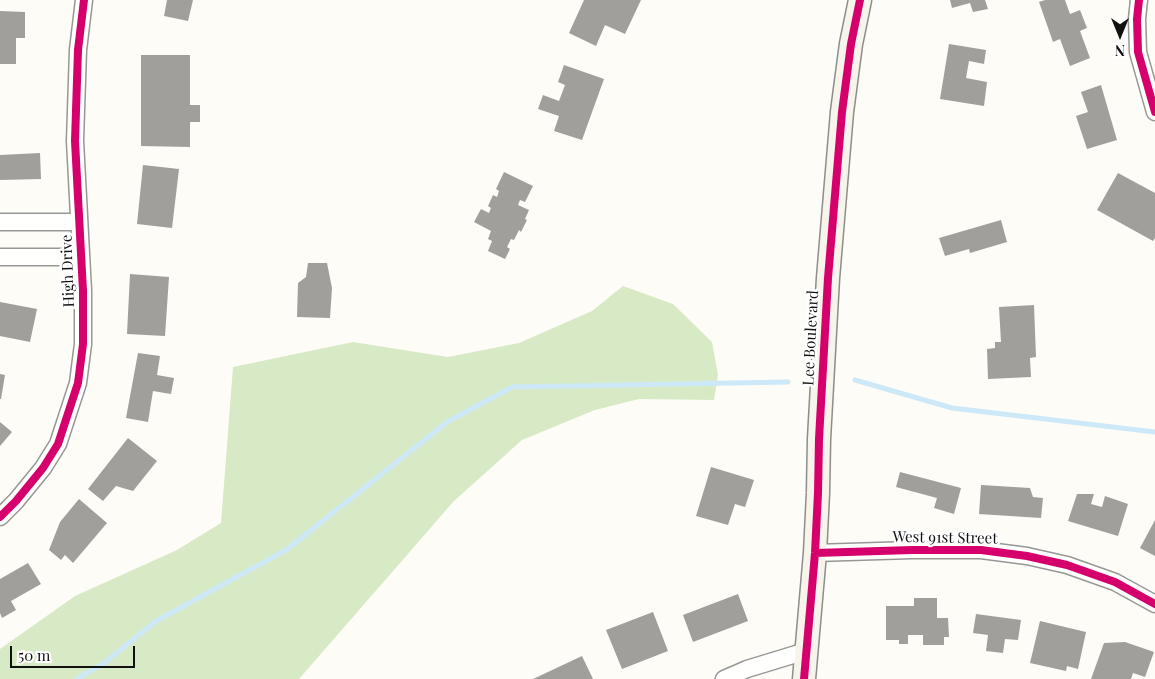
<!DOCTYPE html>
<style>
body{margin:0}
#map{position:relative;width:1155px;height:679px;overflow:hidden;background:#fdfcf7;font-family:"Playfair Display",serif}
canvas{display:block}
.north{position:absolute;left:1095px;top:10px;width:50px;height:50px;-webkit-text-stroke:4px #fff;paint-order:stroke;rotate:180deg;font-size:14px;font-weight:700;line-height:20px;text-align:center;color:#111}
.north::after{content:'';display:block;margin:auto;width:18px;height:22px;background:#111;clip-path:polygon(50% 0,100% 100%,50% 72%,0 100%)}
.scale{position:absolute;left:10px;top:646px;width:125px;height:22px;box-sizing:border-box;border:2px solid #111;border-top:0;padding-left:6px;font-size:15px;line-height:18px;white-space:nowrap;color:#111;-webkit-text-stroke:4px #fff;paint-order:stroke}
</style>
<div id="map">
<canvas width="1155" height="679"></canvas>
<div class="north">N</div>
<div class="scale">50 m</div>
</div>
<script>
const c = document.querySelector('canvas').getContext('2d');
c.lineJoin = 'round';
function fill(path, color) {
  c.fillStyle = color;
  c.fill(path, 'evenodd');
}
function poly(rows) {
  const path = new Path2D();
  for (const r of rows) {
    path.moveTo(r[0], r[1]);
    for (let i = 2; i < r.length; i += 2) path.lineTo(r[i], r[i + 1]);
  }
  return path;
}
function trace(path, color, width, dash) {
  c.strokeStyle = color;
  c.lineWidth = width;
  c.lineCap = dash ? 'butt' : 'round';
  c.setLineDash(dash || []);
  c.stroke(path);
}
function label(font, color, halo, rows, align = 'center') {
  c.font = font + ' "Playfair Display",serif';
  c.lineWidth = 5;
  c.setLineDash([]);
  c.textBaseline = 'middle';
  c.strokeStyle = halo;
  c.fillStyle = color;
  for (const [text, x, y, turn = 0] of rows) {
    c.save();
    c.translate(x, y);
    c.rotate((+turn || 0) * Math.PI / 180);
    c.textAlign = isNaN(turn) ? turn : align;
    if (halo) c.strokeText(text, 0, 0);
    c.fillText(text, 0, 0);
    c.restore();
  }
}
fill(poly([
 [623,286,673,304,712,342,718,375,714,400,639,399,595,410,522,440,454,501,299,679,0,679,0,649,75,596,177,550,221,523,233,367,353,342,448,357,519,343,592,311]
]), '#d8eac5');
trace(poly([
 [855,380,952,408,1155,432],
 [77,679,104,663,156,621,286,550,447,422,512,387,788,382]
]), '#cde8f7', 5);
fill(poly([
 [167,0,193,0,188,21,164,16],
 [584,0,641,0,625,34,605,25,596,46,569,33],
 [950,0,985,0,988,9,973,12,970,3,952,8],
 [1045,0,1065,0,1070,14,1080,10,1087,28,1080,31,1090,58,1070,66,1060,39,1053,42,1039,2],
 [0,11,25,12,25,38,16,38,16,64,0,64],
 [949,44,986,50,984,64,969,61,966,78,987,82,984,106,940,99],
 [141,55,190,55,190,105,200,105,200,122,190,122,190,147,141,146],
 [564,65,604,79,582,140,554,131,559,116,538,109,543,95,559,101,565,85,558,82],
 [1101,85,1117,140,1087,149,1076,116,1088,112,1081,92],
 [40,153,41,179,0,180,0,155],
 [143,165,179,169,172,228,137,224],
 [504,172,533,186,525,202,520,200,518,205,529,210,525,219,527,220,521,232,519,230,514,240,511,239,507,247,510,249,505,259,488,251,492,241,488,239,491,231,474,222,481,209,489,213,491,208,488,206,493,195,497,197,499,191,496,189],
 [1118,173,1155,193,1155,238,1153,241,1097,210],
 [1001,220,1007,242,970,253,969,249,945,256,939,238],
 [308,263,327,263,332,288,330,318,297,317,298,283,306,277],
 [130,274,169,277,165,336,127,334],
 [0,302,37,309,30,342,0,336],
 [1034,305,1036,357,1030,358,1031,377,988,379,987,349,995,348,995,342,1001,342,999,307],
 [138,353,160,356,157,375,174,378,171,394,153,391,148,422,126,418],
 [0,374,5,375,1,399,0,399],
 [0,422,12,432,0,446],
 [128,438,157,461,133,491,116,486,103,501,88,489],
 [711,467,754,480,745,507,735,504,728,525,696,516],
 [900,472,961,488,954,514,934,508,937,498,896,487],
 [981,485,1030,488,1033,497,1043,498,1041,518,979,514],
 [1077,494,1094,494,1091,504,1102,507,1105,496,1128,504,1118,536,1068,521],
 [79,499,107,523,73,563,65,555,61,560,49,550,60,522],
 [1155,520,1155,556,1140,548],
 [28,563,41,584,11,601,16,610,2,618,0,613,0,579],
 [738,594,748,621,693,642,683,615],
 [914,598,937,598,937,618,948,618,949,637,944,637,944,645,923,645,923,635,908,635,908,644,899,644,899,640,886,640,886,606,914,606],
 [653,612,668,651,622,669,606,630],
 [976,614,1021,620,1018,640,1005,639,1003,653,986,651,988,635,973,633],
 [1040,621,1086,632,1078,669,1067,666,1066,671,1030,663],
 [1125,642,1154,652,1145,677,1133,673,1131,679,1091,679,1104,643],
 [582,656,593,679,533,679]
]), '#a19f9c');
const street = poly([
 [1139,0,1137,19,1138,52,1155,112],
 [0,222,79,222],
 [0,257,81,257],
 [0,517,16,501,43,468,58,444,78,383,83,344,83,291,75,141,78,50,84,0],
 [815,553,912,550,981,550,1027,556,1067,565,1115,582,1155,604],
 [724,679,747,669,806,651]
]);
const secondary = poly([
 [804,679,815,553,818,493,819,439,828,278,842,112,851,44,860,0]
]);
trace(street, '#979795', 19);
trace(secondary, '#8e8d8b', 25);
trace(street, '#fffffe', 16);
trace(secondary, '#f6f4eb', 22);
trace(poly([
 [1139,0,1137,19,1138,52,1155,112],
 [0,517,16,501,43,468,58,444,78,383,83,344,83,291,75,141,78,50,84,0],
 [815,553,912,550,981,550,1027,556,1067,565,1115,582,1155,604],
 [804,679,815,553,818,493,819,439,828,278,842,112,851,44,860,0]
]), '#d6006c', 8);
label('15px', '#111', '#fff', [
 ["High Drive",68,271,-92],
 ["Lee Boulevard",811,338,-87],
 ["West 91st Street",945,538,1]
]);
</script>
